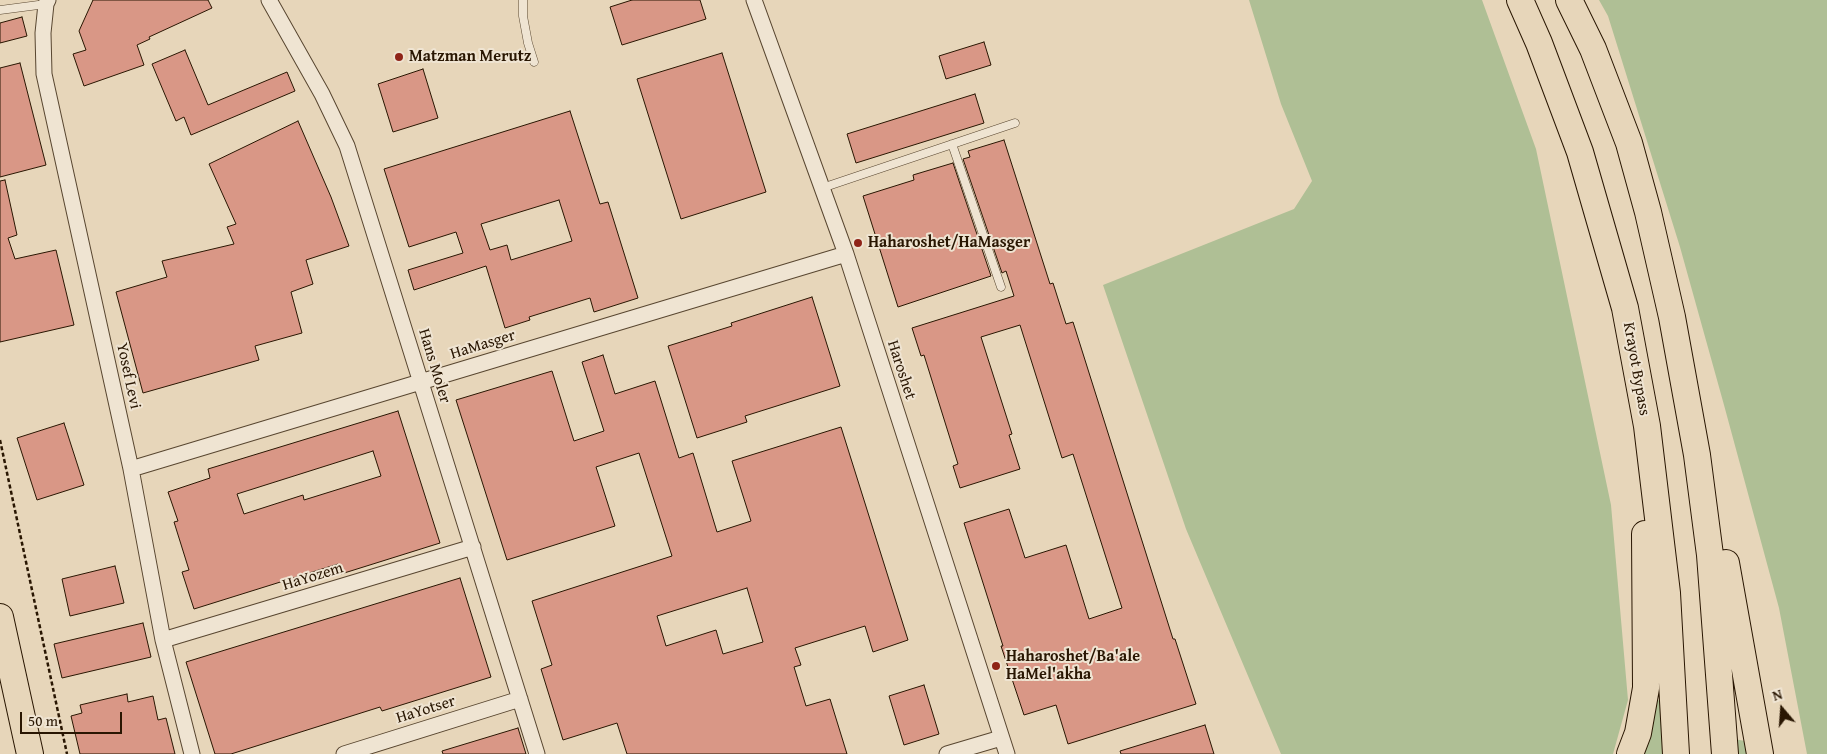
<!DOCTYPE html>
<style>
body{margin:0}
#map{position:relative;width:1827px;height:754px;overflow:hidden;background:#e7d6ba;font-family:"Gentium Book Plus",serif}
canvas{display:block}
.north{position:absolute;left:1757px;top:684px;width:50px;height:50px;-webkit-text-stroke:4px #efe4d2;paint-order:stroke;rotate:342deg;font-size:14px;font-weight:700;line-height:20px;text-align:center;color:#291602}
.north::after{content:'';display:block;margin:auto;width:18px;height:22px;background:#291602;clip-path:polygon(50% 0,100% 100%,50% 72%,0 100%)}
.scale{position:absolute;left:20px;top:712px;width:102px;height:22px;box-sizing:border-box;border:2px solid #291602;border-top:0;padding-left:6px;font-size:15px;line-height:18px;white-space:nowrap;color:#291602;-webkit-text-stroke:4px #efe4d2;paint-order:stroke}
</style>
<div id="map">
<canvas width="1827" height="754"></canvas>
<div class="north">N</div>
<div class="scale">50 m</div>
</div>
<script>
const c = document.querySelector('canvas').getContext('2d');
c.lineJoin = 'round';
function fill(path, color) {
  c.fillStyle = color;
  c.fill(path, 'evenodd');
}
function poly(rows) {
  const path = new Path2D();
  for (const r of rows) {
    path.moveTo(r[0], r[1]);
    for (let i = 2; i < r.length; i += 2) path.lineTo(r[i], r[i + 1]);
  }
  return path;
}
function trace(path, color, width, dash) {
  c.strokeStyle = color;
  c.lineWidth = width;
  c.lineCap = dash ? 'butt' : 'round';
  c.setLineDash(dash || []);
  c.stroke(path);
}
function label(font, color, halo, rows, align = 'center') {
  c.font = font + ' "Gentium Book Plus",serif';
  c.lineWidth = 4;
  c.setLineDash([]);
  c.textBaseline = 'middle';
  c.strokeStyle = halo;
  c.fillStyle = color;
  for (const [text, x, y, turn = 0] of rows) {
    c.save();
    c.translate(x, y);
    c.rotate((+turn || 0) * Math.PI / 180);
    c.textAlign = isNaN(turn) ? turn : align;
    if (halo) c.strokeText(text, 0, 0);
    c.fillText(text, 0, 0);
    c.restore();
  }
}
fill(poly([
 [1249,0,1482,0,1536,149,1611,505,1628,700,1613,754,1281,754,1186,529,1103,285,1294,209,1312,181,1281,104],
 [1599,0,1827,0,1827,754,1807,754,1779,608,1724,405,1680,247,1608,16],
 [1653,699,1662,701,1665,754,1641,754],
 [1734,739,1745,741,1748,754,1736,754]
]), '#afbf95');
const building = poly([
 [93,0,208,0,212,8,149,37,150,39,137,45,144,65,84,86,73,54,86,50,79,31,93,0],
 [632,0,700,0,706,19,622,45,610,7,632,0],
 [22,17,27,36,0,43,0,23,22,17],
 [984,42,991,65,946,79,939,56,984,42],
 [185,50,208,105,287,72,295,91,191,135,184,117,176,121,152,64,185,50],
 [722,53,766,192,681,219,637,79,722,53],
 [20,63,46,165,0,177,0,68,20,63],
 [423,69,438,118,393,132,378,84,423,69],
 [975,94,984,123,856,163,847,134,975,94],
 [570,111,600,204,608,202,638,298,594,312,590,298,529,317,530,320,505,328,486,266,414,290,408,270,463,253,456,232,409,247,384,169,570,111],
 [559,200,572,241,511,260,507,245,490,250,481,224,559,200],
 [298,121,331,197,349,246,306,260,313,284,291,292,302,333,255,346,259,360,143,393,116,292,167,277,162,261,234,244,227,227,236,224,209,164,298,121],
 [1004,140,1050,284,1053,283,1066,324,1073,322,1173,639,1175,639,1196,704,1068,744,1056,705,1024,715,1001,646,1003,646,964,523,1009,509,1025,558,1066,545,1089,619,1122,608,1073,454,1062,458,1020,325,981,337,1012,434,1009,435,1020,469,960,488,953,466,958,464,924,355,921,356,912,328,1014,296,1006,271,1002,273,963,159,970,157,968,151,1004,140],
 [953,163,991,276,898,307,863,196,914,180,913,175,953,163],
 [5,180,17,235,8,238,15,259,56,250,74,325,0,342,0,181,5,180],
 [812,297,840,386,745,416,747,422,697,438,668,346,732,326,731,323,812,297],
 [603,355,615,394,655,381,679,458,693,453,717,532,751,521,732,461,841,427,908,640,873,652,865,626,795,648,801,665,794,667,806,706,830,699,847,754,627,754,617,723,563,740,541,669,552,665,532,601,672,556,639,453,596,467,615,526,507,560,456,400,552,371,574,441,604,431,582,362,603,355],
 [747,588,763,642,723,654,716,630,666,646,657,616,747,588],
 [398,411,440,543,341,574,338,564,194,609,182,572,189,570,174,522,178,521,168,492,210,478,208,469,398,411],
 [373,451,381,476,304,500,303,495,244,514,237,494,373,451],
 [64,423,84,485,37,500,17,438,64,423],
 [115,566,124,603,70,616,62,579,115,566],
 [460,578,491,677,382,711,380,707,231,754,215,754,186,662,460,578],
 [143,623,151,657,62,678,54,644,143,623],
 [924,685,939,734,904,745,889,696,924,685],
 [127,694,128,702,153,696,158,720,166,718,175,754,80,754,71,716,82,713,80,705,127,694],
 [1205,725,1214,754,1121,754,1120,751,1205,725],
 [518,728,526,754,443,754,442,751,518,728]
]);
fill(building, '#d99786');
trace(building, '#291602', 1);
const lane = poly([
 [523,0,523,16,528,43,534,62],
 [0,10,46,4],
 [952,144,1001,287],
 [822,188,1015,123]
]);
const street = poly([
 [48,0,46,4,43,33,44,74,131,469,163,640,192,754],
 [269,0,322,94,347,146,537,754],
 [754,0,846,254,1007,754],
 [131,469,846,254],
 [163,640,473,547],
 [344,754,520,699],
 [947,754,1001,738]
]);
const highway = poly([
 [1520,0,1539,43,1580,152,1625,308,1647,426,1667,593,1676,754],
 [1569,0,1593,49,1629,143,1648,212,1672,317,1697,455,1710,555,1725,754],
 [1726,563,1760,754],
 [0,617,30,754],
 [1630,754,1638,733,1646,688,1645,534]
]);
trace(lane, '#584630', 9);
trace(street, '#584630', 17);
trace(highway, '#291602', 28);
trace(poly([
 [0,440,67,754]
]), '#291602', 2.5, [4, 2.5]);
trace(lane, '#efe4d2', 8);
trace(street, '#efe4d2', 15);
trace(highway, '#e7d6ba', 26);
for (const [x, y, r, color] of [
 [399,57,5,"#8f2418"],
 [858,243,5,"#8f2418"],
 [996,666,5,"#8f2418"]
]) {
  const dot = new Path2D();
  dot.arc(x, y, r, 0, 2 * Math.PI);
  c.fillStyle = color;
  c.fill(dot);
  trace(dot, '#efe4d2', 2);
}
label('bold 16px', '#291602', '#efe4d2', [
 ["Matzman Merutz",409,57],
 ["Haharoshet/HaMasger",868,243],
 ["Haharoshet/Ba'ale",1006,657],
 ["HaMel'akha",1006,675]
], 'left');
label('16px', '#291602', '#efe4d2', [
 ["HaMasger",483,345,-17],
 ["Hans Moler",434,366,73],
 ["Krayot Bypass",1636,369,80],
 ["Haroshet",901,370,72],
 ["Yosef Levi",128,376,78],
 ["HaYozem",313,577,-17],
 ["HaYotser",426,710,-17]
]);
</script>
